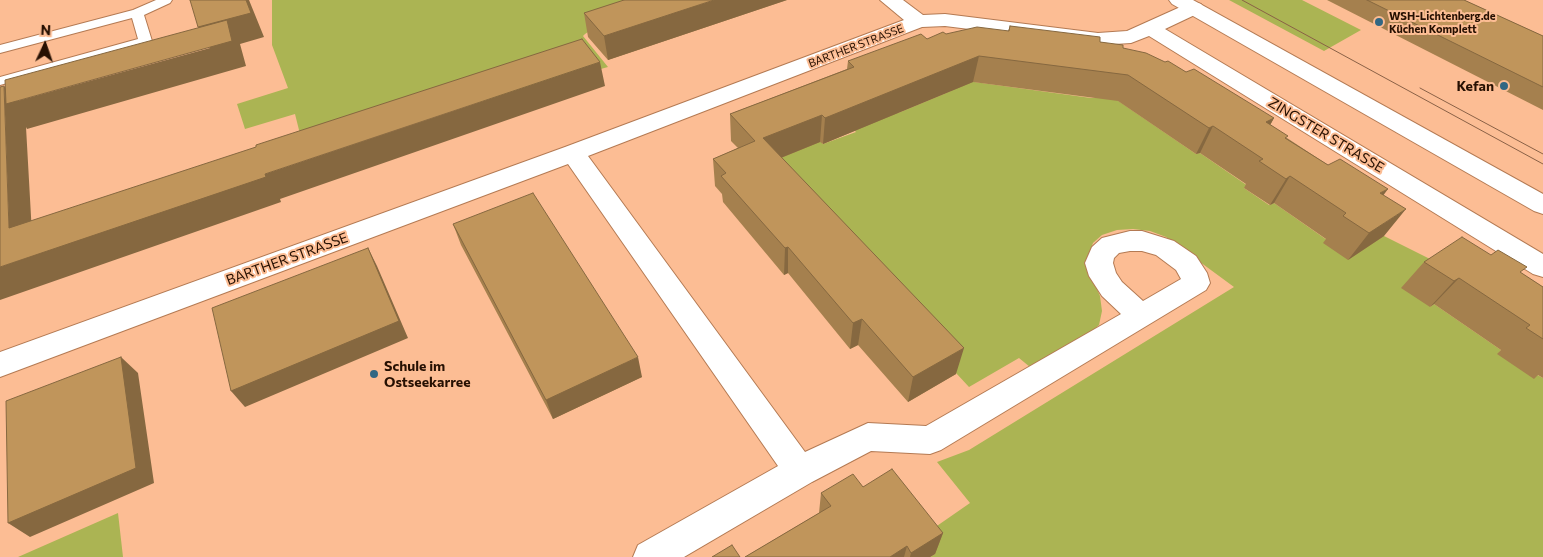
<!DOCTYPE html>
<meta charset="utf-8">
<style>
body{margin:0}
#map{position:relative;width:1543px;height:557px;overflow:hidden;background:#fcbd94;font-family:Commissioner,sans-serif}
canvas{display:block}
.north{position:absolute;left:20px;top:20px;width:50px;height:50px;-webkit-text-stroke:4px #fcbd94;paint-order:stroke;rotate:3deg;font-size:14px;font-weight:700;line-height:20px;text-align:center;color:#261002}
.north::after{content:'';display:block;margin:auto;width:18px;height:22px;background:#261002;clip-path:polygon(50% 0,100% 100%,50% 72%,0 100%)}
</style>
<div id="map">
<canvas width="1543" height="557"></canvas>
<div class="north">N</div>
</div>
<script>
const c = document.querySelector('canvas').getContext('2d');
c.lineJoin = 'round';
function fill(path, color) {
  c.fillStyle = color;
  c.fill(path, 'evenodd');
}
function poly(rows) {
  const path = new Path2D();
  for (const r of rows) {
    path.moveTo(r[0], r[1]);
    for (let i = 2; i < r.length; i += 2) path.lineTo(r[i], r[i + 1]);
  }
  return path;
}
function trace(path, color, width, dash) {
  c.strokeStyle = color;
  c.lineWidth = width;
  c.lineCap = dash ? 'butt' : 'round';
  c.setLineDash(dash || []);
  c.stroke(path);
}
function label(font, color, halo, rows, align = 'center') {
  c.font = font + ' Commissioner,sans-serif';
  c.lineWidth = 4;
  c.setLineDash([]);
  c.textBaseline = 'middle';
  c.strokeStyle = halo;
  c.fillStyle = color;
  for (const [text, x, y, turn = 0] of rows) {
    c.save();
    c.translate(x, y);
    c.rotate((+turn || 0) * Math.PI / 180);
    c.textAlign = isNaN(turn) ? turn : align;
    if (halo) c.strokeText(text, 0, 0);
    c.fillText(text, 0, 0);
    c.restore();
  }
}
fill(poly([
 [272,0,667,0,609,18,585,34,583,36,608,67,304,150,295,114,245,129,237,104,288,88,272,45],
 [1229,0,1302,0,1361,30,1324,51],
 [967,81,1091,98,1114,98,1196,154,1200,153,1248,186,1244,188,1269,205,1274,203,1327,240,1384,236,1438,263,1430,307,1434,304,1501,350,1498,354,1543,378,1543,557,930,557,935,554,921,537,970,503,937,462,969,450,1234,287,1166,237,1150,231,1133,229,1117,230,1102,235,1093,243,1088,257,1089,271,1100,296,1102,311,1099,325,1089,334,1030,367,1019,358,969,387,763,165,820,141,823,144,856,132,852,128,895,111,898,113,951,91],
 [118,513,123,557,18,557]
]), '#abb453');
const service = poly([
 [156,0,172,0,170,3,144,15,152,41,150,44,0,85,0,77,138,39,132,18,0,53,0,45,133,10,156,0]
]);
const minor = poly([
 [880,0,903,0,923,15,945,14,1098,33,1127,31,1187,4,1194,2,1201,4,1204,8,1201,12,1165,29,1543,254,1543,277,1533,274,1149,36,1131,43,1098,45,945,26,922,27,588,156,805,452,868,423,926,426,1121,314,1102,296,1089,276,1085,263,1092,247,1102,238,1130,231,1142,231,1174,241,1196,256,1207,273,1210,283,1206,290,941,450,930,454,871,451,812,482,684,557,633,557,638,545,778,466,568,164,0,377,0,352,565,147,904,20,880,0],
 [1130,251,1142,251,1156,255,1176,270,1181,279,1143,301,1122,282,1116,273,1113,263,1114,258,1119,253,1130,251]
]);
const tertiary = poly([
 [1169,0,1193,0,1543,194,1543,214,1534,211,1172,4,1169,0]
]);
trace(service, '#b47a53', 2);
trace(minor, '#b47a53', 2);
trace(tertiary, '#b47a53', 2);
fill(service, '#fff');
fill(minor, '#fff');
fill(tertiary, '#fff');
trace(poly([
 [1242,0,1543,164],
 [1420,88,1543,154]
]), '#8a6146', 1);
fill(poly([
 [787,0,608,60,588,37,584,13],
 [1327,0,1464,0,1543,36,1543,110],
 [1010,26,1100,42,1123,48,1186,72,1274,118,1270,125,1287,138,1328,165,1383,195,1384,236,1348,260,1323,243,1326,239,1274,203,1270,205,1244,188,1246,184,1200,153,1196,154,1118,101,973,82,823,144,820,142,781,158,956,374,908,402,858,345,850,349,788,273,784,275,723,202,722,194,715,186,713,159,738,148,731,141,730,114,847,69,848,61,927,39,946,34,1008,31],
 [453,224,642,377,553,419,461,245],
 [1424,262,1521,273,1543,287,1543,378,1538,375,1534,379,1497,354,1501,350,1434,304,1430,307,1401,288],
 [863,487,943,533,935,554,930,557,745,557,819,513,821,493]
]), '#a5804e');
fill(poly([
 [246,0,249,0,264,37,240,44,246,66,27,129,26,127,33,252,9,228,4,86,17,101,210,48,198,27],
 [714,0,787,0,608,60,604,36],
 [979,56,973,82,823,144,825,118],
 [600,62,605,86,280,199,281,202,0,300,0,267,265,174],
 [822,115,820,142,763,165,763,138],
 [1274,118,1259,145,1266,122],
 [1213,126,1200,153,1196,154,1209,128],
 [1290,176,1274,203,1270,205,1286,179],
 [1388,189,1368,216,1380,193],
 [1406,209,1384,236,1348,260,1369,233],
 [788,247,788,273,784,275,785,248],
 [368,248,377,266,408,338,245,407,231,391],
 [1459,278,1434,304,1430,307,1454,281],
 [862,319,858,345,850,349,853,323],
 [964,348,956,374,908,402,913,377],
 [121,357,138,373,154,483,30,537,8,523],
 [638,357,642,377,553,419,546,400],
 [943,533,935,554,930,557,910,557,911,553],
 [907,546,904,557,890,557]
]), '#866840');
const building = poly([
 [190,0,246,0,251,13,198,27,190,0],
 [624,0,714,0,604,36,584,13,624,0],
 [1367,0,1464,0,1543,36,1543,87,1367,0],
 [227,20,232,41,6,104,5,80,227,20],
 [1010,26,1100,37,1100,42,1123,45,1123,48,1146,53,1165,62,1168,61,1186,72,1194,69,1274,118,1266,122,1288,136,1285,138,1328,165,1340,159,1388,189,1380,193,1406,209,1369,233,1343,216,1346,213,1290,176,1286,179,1259,161,1263,159,1213,126,1209,128,1128,75,979,56,825,118,822,115,763,138,964,348,913,377,862,319,853,323,788,247,785,248,721,176,726,173,713,159,755,141,730,114,854,67,848,61,921,34,927,39,943,32,946,34,977,27,1009,31,1010,26],
 [582,39,600,62,265,174,266,177,0,267,0,87,4,86,9,228,256,147,256,145,582,39],
 [533,193,638,357,546,400,453,224,533,193],
 [1462,237,1491,255,1498,250,1527,267,1520,272,1543,287,1543,339,1526,328,1530,325,1459,278,1454,281,1424,262,1462,237],
 [368,248,399,321,231,391,212,308,368,248],
 [121,357,136,468,8,523,6,401,121,357],
 [892,469,943,533,911,553,907,546,890,557,745,557,831,506,821,493,853,474,863,487,892,469],
 [732,545,740,557,712,557,732,545]
]);
fill(building, '#c0955b');
trace(building, '#866840', 1);
for (const [x, y, r, color] of [
 [1379,22,5,"#326783"],
 [1504,86,5,"#326783"],
 [374,374,5,"#326783"]
]) {
  const dot = new Path2D();
  dot.arc(x, y, r, 0, 2 * Math.PI);
  c.fillStyle = color;
  c.fill(dot);
  trace(dot, '#fcbd94', 2);
}
label('bold 11px', '#261002', '#fcbd94', [
 ["WSH-Lichtenberg.de",1389,16],
 ["Küchen Komplett",1389,29]
], 'left');
label('11px', '#261002', '#fcbd94', [
 ["BARTHER STRASSE",856,46,-21]
]);
label('bold 14px', '#261002', '#fcbd94', [
 ["Kefan",1494,86],
 ["Schule im",384,366,"left"],
 ["Ostseekarree",384,382,"left"]
], 'right');
label('14px', '#261002', '#fcbd94', [
 ["ZINGSTER STRASSE",1326,135,31],
 ["BARTHER STRASSE",287,259,-20]
]);
</script>
